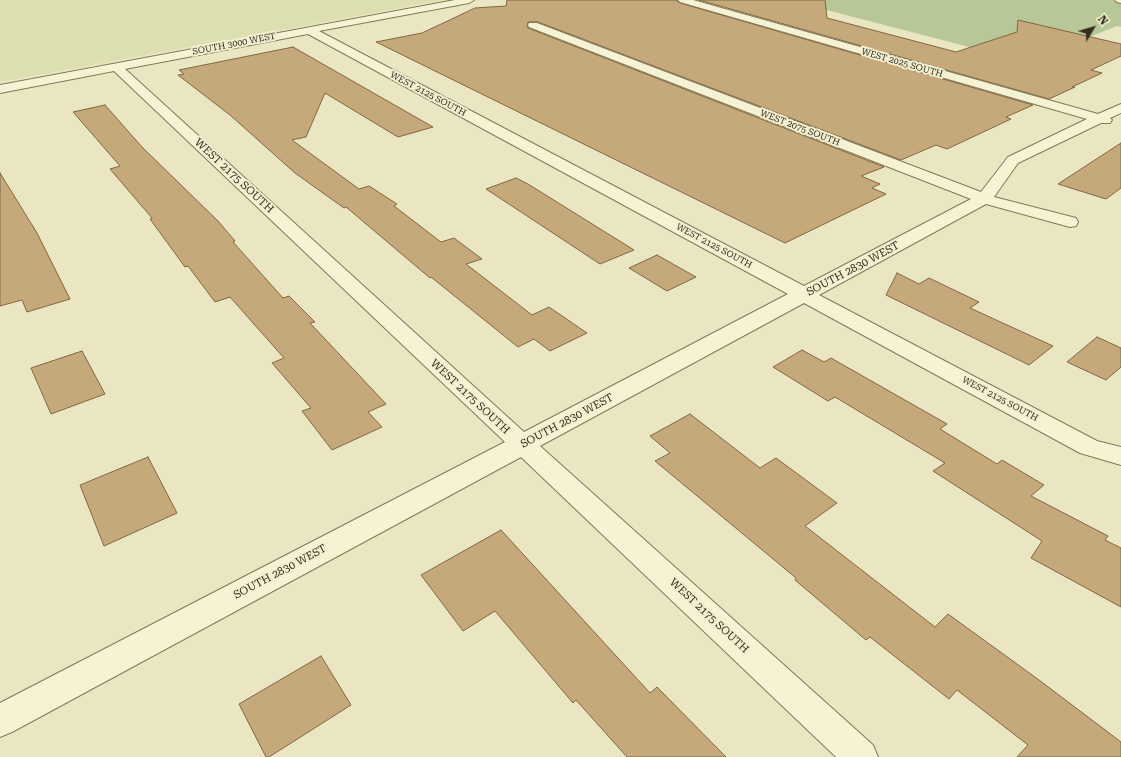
<!DOCTYPE html>
<style>
body{margin:0}
#map{position:relative;width:1121px;height:757px;overflow:hidden;background:#eae6c2;font-family:"Roboto Serif",serif}
canvas{display:block}
.north{position:absolute;left:1073px;top:8px;width:40px;height:40px;-webkit-text-stroke:3px #f2efd1;paint-order:stroke;rotate:52deg;font-size:11px;font-weight:700;line-height:16px;text-align:center;color:#332d1e}
.north::after{content:'';display:block;margin:auto;width:14px;height:18px;background:#332d1e;clip-path:polygon(50% 0,100% 100%,50% 72%,0 100%)}
</style>
<div id="map">
<canvas width="1121" height="757"></canvas>
<div class="north">N</div>
</div>
<script>
const c = document.querySelector('canvas').getContext('2d');
c.lineJoin = 'round';
function fill(path, color) {
  c.fillStyle = color;
  c.fill(path, 'evenodd');
}
function poly(rows) {
  const path = new Path2D();
  for (const r of rows) {
    path.moveTo(r[0], r[1]);
    for (let i = 2; i < r.length; i += 2) path.lineTo(r[i], r[i + 1]);
  }
  return path;
}
function trace(path, color, width, dash) {
  c.strokeStyle = color;
  c.lineWidth = width;
  c.lineCap = dash ? 'butt' : 'round';
  c.setLineDash(dash || []);
  c.stroke(path);
}
function label(font, color, halo, rows, align = 'center') {
  c.font = font + ' "Roboto Serif",serif';
  c.lineWidth = 4;
  c.setLineDash([]);
  c.textBaseline = 'middle';
  c.strokeStyle = halo;
  c.fillStyle = color;
  for (const [text, x, y, turn = 0] of rows) {
    c.save();
    c.translate(x, y);
    c.rotate((+turn || 0) * Math.PI / 180);
    c.textAlign = isNaN(turn) ? turn : align;
    if (halo) c.strokeText(text, 0, 0);
    c.fillText(text, 0, 0);
    c.restore();
  }
}
fill(poly([
 [0,0,443,0,0,82]
]), '#dddfb0');
fill(poly([
 [788,0,1113,0,1121,2,1121,27,1117,26,1027,62]
]), '#b8c797');
const building = poly([
 [507,0,676,0,680,3,1033,105,1006,117,1011,119,947,149,936,145,901,160,538,22,528,22,527,26,528,28,884,167,861,176,880,184,872,188,886,194,785,243,376,42,422,33,475,8,506,6,507,0],
 [699,0,825,0,827,18,956,52,1017,32,1018,20,1121,44,1121,56,1091,70,1102,73,1072,87,1075,87,1049,99,699,0],
 [293,47,433,127,398,137,325,93,306,137,292,140,359,189,369,186,397,204,394,206,441,242,454,238,482,259,466,264,532,315,549,307,587,333,550,351,534,339,518,347,431,277,430,278,346,207,344,208,295,173,230,115,178,75,184,74,179,70,293,47],
 [105,105,142,147,218,221,235,241,233,242,283,298,289,296,315,322,310,323,386,404,368,412,382,427,332,450,302,411,311,408,272,363,284,358,230,297,215,302,188,266,185,267,150,219,152,218,110,169,120,166,73,112,105,105],
 [1121,143,1121,188,1106,199,1058,184,1121,143],
 [0,173,37,233,70,299,27,312,22,300,0,306,0,173],
 [516,178,528,184,634,250,600,264,486,189,516,178],
 [657,255,696,277,667,291,629,268,657,255],
 [897,273,919,284,929,278,979,302,970,308,1053,346,1029,365,886,295,897,273],
 [1097,337,1121,348,1121,367,1106,380,1067,362,1097,337],
 [802,350,824,362,831,358,947,424,940,429,997,464,1002,460,1044,485,1031,496,1108,536,1105,540,1121,548,1121,607,1031,558,1042,541,933,471,945,463,835,397,828,401,773,367,802,350],
 [82,351,105,394,51,414,31,368,82,351],
 [690,414,760,468,776,458,837,503,805,526,935,627,948,614,1039,680,1121,742,1121,757,1017,757,1028,745,957,690,949,699,870,637,866,640,795,580,796,578,655,461,670,453,650,436,690,414],
 [148,457,177,513,104,546,80,485,148,457],
 [501,530,650,693,657,687,726,757,627,757,576,700,573,703,495,611,463,631,421,575,501,530],
 [321,656,351,705,269,757,266,757,239,704,321,656]
]);
fill(building, '#c6a97a');
trace(building, '#806742', 1);
const minor = poly([
 [455,0,474,0,469,3,319,31,804,286,971,199,529,27,528,25,529,23,537,23,981,192,1008,157,1087,119,680,2,678,0,693,0,1098,114,1121,104,1121,113,1110,118,1112,120,1110,123,1101,123,1018,163,994,197,1076,218,1078,222,1076,226,1070,227,986,204,819,295,1097,441,1121,447,1121,465,1080,453,804,303,540,446,873,745,878,757,836,757,521,457,12,732,0,737,0,703,505,442,114,71,0,93,0,85,455,0],
 [308,34,788,294,524,432,125,69,308,34],
 [1115,0,1121,0,1121,3,1117,2,1115,0]
]);
trace(minor, '#82785a', 2);
fill(minor, '#f6f3d4');
label('9px', '#332d1e', '#f2efd1', [
 ["SOUTH 3000 WEST",234,44,-11],
 ["WEST 2025 SOUTH",902,63,16],
 ["WEST 2125 SOUTH",428,94,28],
 ["WEST 2075 SOUTH",800,128,21],
 ["WEST 2125 SOUTH",714,246,28],
 ["WEST 2125 SOUTH",1000,399,28]
]);
label('11px', '#332d1e', '#f2efd1', [
 ["WEST 2175 SOUTH",234,176,43],
 ["SOUTH 2830 WEST",853,269,-28],
 ["WEST 2175 SOUTH",470,397,43],
 ["SOUTH 2830 WEST",567,421,-28],
 ["SOUTH 2830 WEST",280,572,-28],
 ["WEST 2175 SOUTH",709,616,43]
]);
</script>
